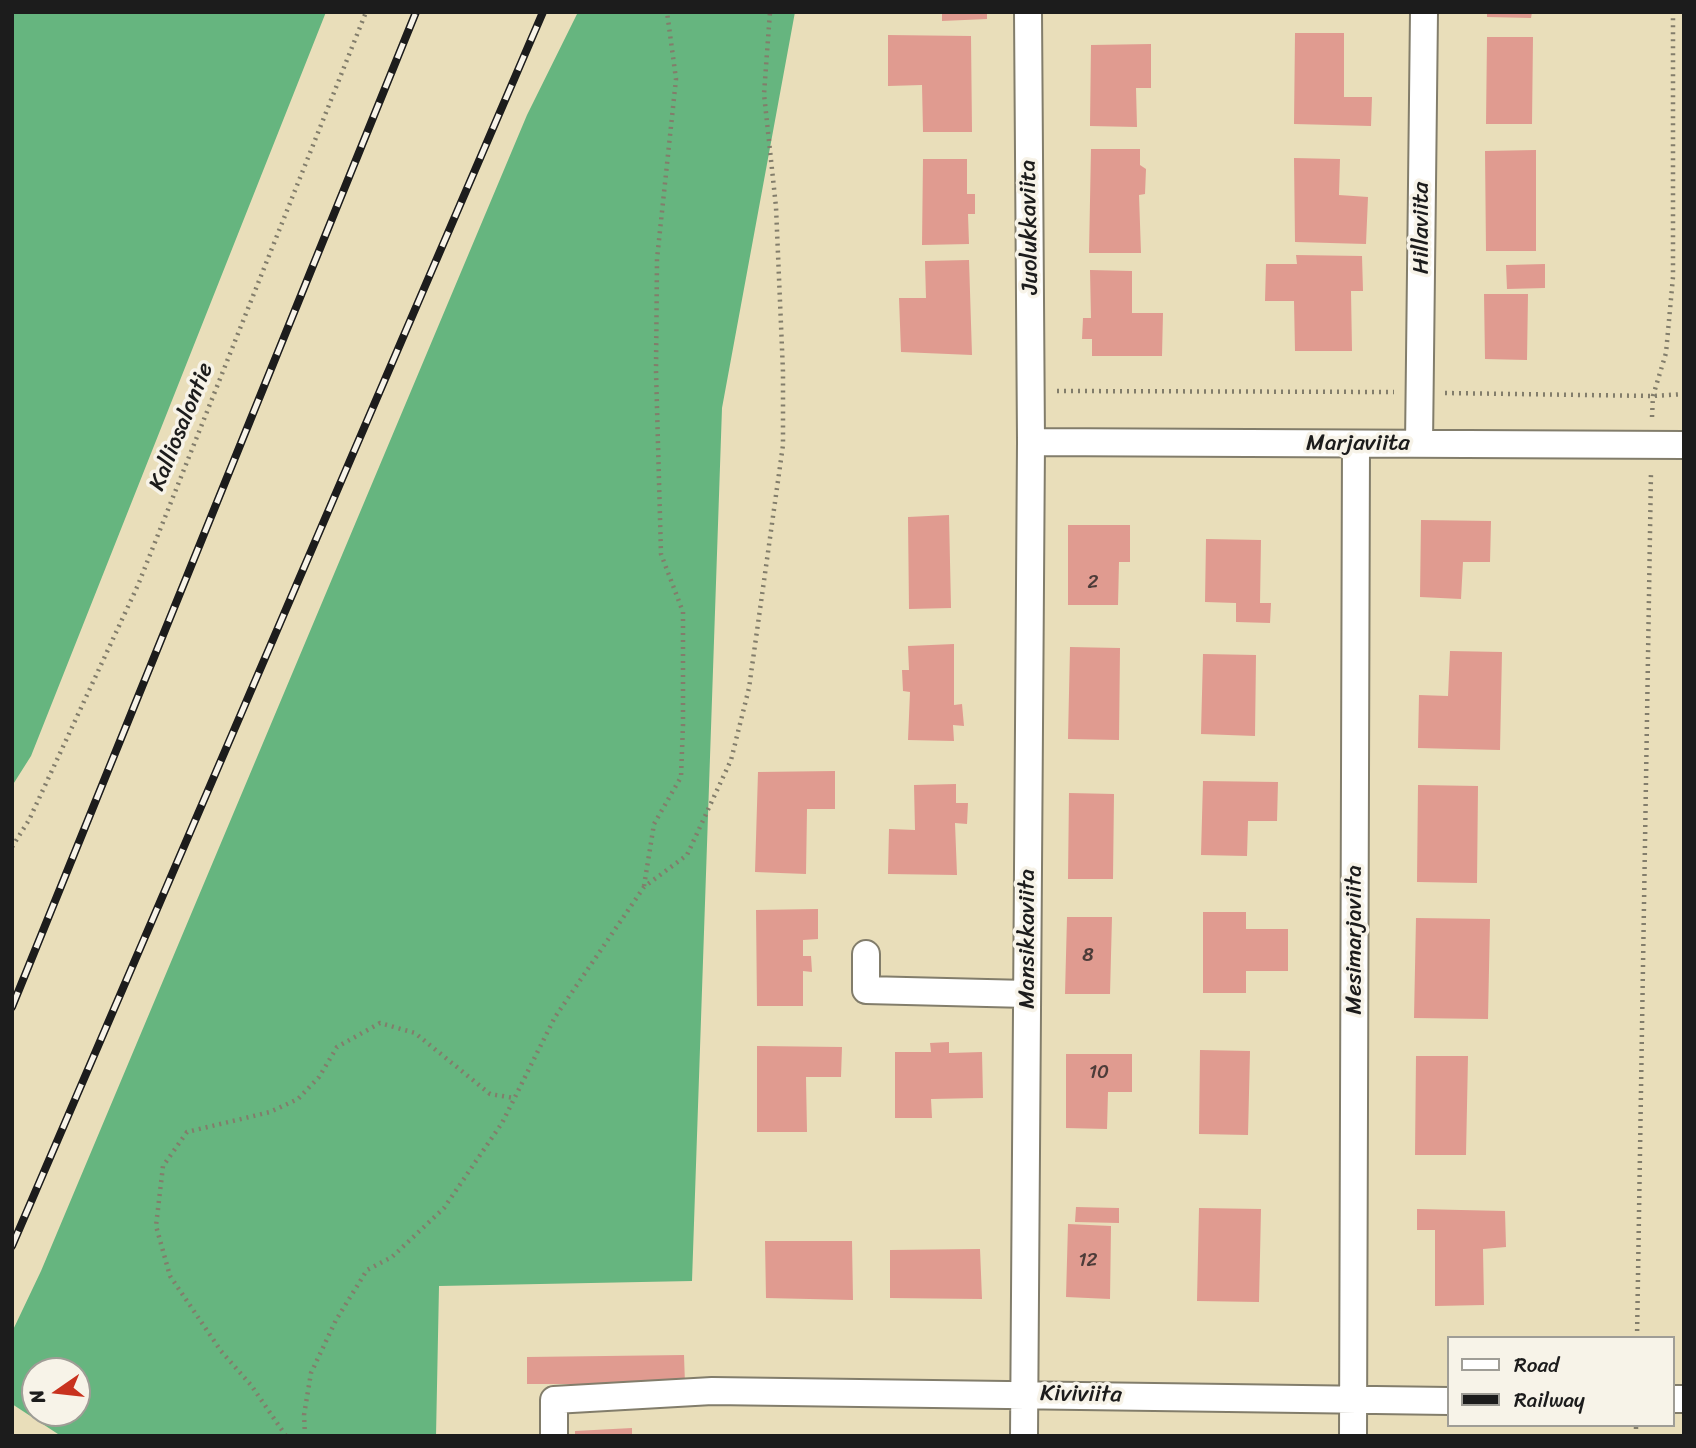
<!DOCTYPE html>
<style>
body{margin:0}
#map{position:relative;width:1696px;height:1448px;overflow:hidden;background:#e9deba;font-family:Sriracha,sans-serif}
canvas{display:block}
.frame{position:absolute;inset:0;border:14px solid #1c1c1c;pointer-events:none}
.legend{position:absolute;left:1447px;top:1336px;width:228px;height:91px;box-sizing:border-box;background:#f7f3e8;border:2px solid #9f9d96;margin:0;padding:9px 12px;list-style:none;font-size:21px;color:#1c1c1c}
.legend li{display:flex;align-items:center;gap:14px;height:35px}
.legend b{width:35px;border:2px solid #9f9d96}
.north{position:absolute;left:21px;top:1357px;width:70px;height:70px;box-sizing:border-box;background:#f7f3e8;border:2px solid #9f9d96;border-radius:50%;rotate:256deg;font-size:19px;font-weight:700;line-height:28px;text-align:center;color:#1c1c1c}
.north::after{content:'';display:block;margin:auto;width:24px;height:32px;background:#c8321e;clip-path:polygon(50% 0,100% 100%,50% 72%,0 100%)}
</style>
<div id="map">
<canvas width="1696" height="1448"></canvas>
<div class="frame"></div>
<ul class="legend">
<li><b style="height:9px;background:#fff"></b>Road</li>
<li><b style="height:9px;background:#1c1c1c"></b>Railway</li>
</ul>
<div class="north">N</div>
</div>
<script>
const c = document.querySelector('canvas').getContext('2d');
c.lineJoin = 'round';
function fill(path, color) {
  c.fillStyle = color;
  c.fill(path, 'evenodd');
}
function poly(rows) {
  const path = new Path2D();
  for (const r of rows) {
    path.moveTo(r[0], r[1]);
    for (let i = 2; i < r.length; i += 2) path.lineTo(r[i], r[i + 1]);
  }
  return path;
}
function trace(path, color, width, dash) {
  c.strokeStyle = color;
  c.lineWidth = width;
  c.lineCap = dash ? 'butt' : 'round';
  c.setLineDash(dash || []);
  c.stroke(path);
}
function label(font, color, halo, rows, align = 'center') {
  c.font = font + ' Sriracha,sans-serif';
  c.lineWidth = 7;
  c.setLineDash([]);
  c.textBaseline = 'middle';
  c.strokeStyle = halo;
  c.fillStyle = color;
  for (const [text, x, y, turn = 0] of rows) {
    c.save();
    c.translate(x, y);
    c.rotate((+turn || 0) * Math.PI / 180);
    c.textAlign = isNaN(turn) ? turn : align;
    if (halo) c.strokeText(text, 0, 0);
    c.fillText(text, 0, 0);
    c.restore();
  }
}
fill(poly([
 [12,12,326,12,31,756,12,786],
 [578,12,795,12,722,408,692,1281,439,1286,436,1436,61,1436,12,1404,12,1332,41,1271,527,115],
 [35,1371,77,1371,77,1413,35,1413]
]), '#66b57f');
fill(poly([
 [942,12,987,12,987,19,942,21],
 [1487,12,1532,12,1531,18,1487,17],
 [1295,33,1344,33,1344,97,1372,97,1371,126,1294,124],
 [888,35,971,36,972,132,923,132,922,85,888,86],
 [1487,37,1533,37,1532,124,1486,124],
 [1151,44,1151,88,1136,88,1137,127,1090,126,1091,45],
 [1091,149,1140,149,1140,165,1146,169,1145,194,1139,195,1141,253,1089,253],
 [1536,150,1536,251,1486,251,1485,151],
 [1294,158,1340,159,1339,195,1368,197,1366,244,1295,242],
 [923,159,967,159,967,194,975,194,975,214,968,214,969,244,922,245],
 [1296,255,1362,256,1363,291,1351,291,1352,351,1295,351,1294,301,1265,301,1266,264,1297,264],
 [969,260,972,355,901,352,899,298,926,298,925,261],
 [1545,264,1545,288,1507,289,1506,265],
 [1090,270,1132,271,1132,313,1163,313,1162,356,1092,356,1092,339,1082,339,1083,318,1091,318],
 [1484,294,1528,294,1527,360,1485,359],
 [949,515,951,608,909,609,908,517],
 [1421,520,1491,521,1490,562,1463,562,1461,599,1420,597],
 [1068,525,1130,525,1130,562,1119,562,1118,605,1068,605],
 [1206,539,1261,540,1260,603,1271,603,1270,623,1236,622,1236,603,1205,602],
 [954,644,954,705,962,704,964,726,953,725,954,741,908,740,910,692,903,691,902,670,909,670,908,646],
 [1070,647,1120,648,1119,740,1068,739],
 [1450,651,1502,652,1500,750,1418,748,1419,695,1448,696],
 [1203,654,1256,655,1255,736,1201,734],
 [835,771,835,809,807,809,806,874,755,872,758,772],
 [1203,781,1278,782,1277,821,1248,821,1247,856,1201,855],
 [956,784,956,803,968,803,967,824,955,823,957,875,888,874,889,829,915,830,914,785],
 [1418,785,1478,786,1477,883,1417,882],
 [1069,793,1114,794,1113,879,1068,879],
 [818,909,818,939,803,940,803,956,811,956,812,972,803,971,803,1006,757,1006,756,910],
 [1203,912,1246,912,1246,929,1288,929,1288,971,1246,971,1246,993,1203,993],
 [1067,917,1112,917,1110,994,1065,994],
 [1416,918,1490,919,1488,1019,1414,1018],
 [949,1042,949,1053,982,1052,983,1098,931,1099,932,1118,895,1118,895,1052,931,1052,930,1043],
 [757,1046,842,1047,841,1077,806,1077,807,1132,757,1132],
 [1200,1050,1250,1051,1248,1135,1199,1134],
 [1066,1054,1132,1054,1132,1092,1108,1092,1107,1129,1066,1128],
 [1416,1056,1468,1056,1466,1155,1415,1155],
 [1076,1207,1119,1208,1119,1223,1075,1222],
 [1199,1208,1261,1209,1259,1302,1197,1301],
 [1417,1209,1505,1211,1506,1247,1483,1249,1484,1305,1435,1306,1435,1230,1417,1230],
 [1068,1224,1111,1226,1110,1299,1066,1297],
 [765,1241,852,1241,853,1300,766,1298],
 [980,1249,982,1299,890,1298,890,1250],
 [684,1355,685,1384,527,1384,527,1357],
 [632,1428,632,1436,575,1436,575,1431]
]), '#e09b90');
const minor = poly([
 [1031,442,1684,445],
 [1419,444,1424,12],
 [866,954,866,990,1027,994],
 [1673,1399,1684,1399],
 [554,1436,554,1400,712,1391,1449,1401],
 [1024,1436,1031,442,1028,12],
 [1353,1436,1356,444]
]);
trace(minor, '#827d6b', 30);
trace(poly([
 [1057,391,1394,392],
 [1445,393,1653,396,1684,394],
 [1652,417,1653,396,1666,353,1673,277,1673,12],
 [12,847,29,820,138,585,366,12],
 [644,886,654,824,681,777,683,725,683,612,661,554,656,371,657,259,676,79,667,12],
 [1637,1338,1651,471],
 [286,1436,251,1385,221,1351,170,1276,156,1226,163,1166,187,1132,270,1112,298,1099,319,1077,337,1047,380,1023,415,1033,490,1094,514,1098],
 [305,1436,304,1415,311,1373,336,1320,367,1270,392,1257,444,1208,502,1123,555,1017,644,887,687,855,731,760,749,688,783,445,783,372,776,207,764,94,770,12],
 [1636,1436,1636,1425]
]), '#827d6b', 4.5, [2, 5]);
trace(minor, '#fff', 26);
const rail = poly([
 [12,1007,416,12],
 [12,1246,543,12]
]);
trace(rail, '#1c1c1c', 8);
trace(rail, '#f7f3e8', 5, [16]);
label('19px', '#4d3c39', null, [
 ["2",1093,583],
 ["8",1088,956],
 ["10",1099,1073],
 ["12",1088,1261]
]);
label('23px', '#1c1c1c', '#f7f3e8', [
 ["Juolukkaviita",1030,227,-91],
 ["Hillaviita",1422,228,-90],
 ["Kalliosalontie",182,427,-68],
 ["Marjaviita",1358,444],
 ["Mansikkaviita",1028,939,-90],
 ["Mesimarjaviita",1355,940,-90],
 ["Kiviviita",1081,1395,1]
]);
</script>
